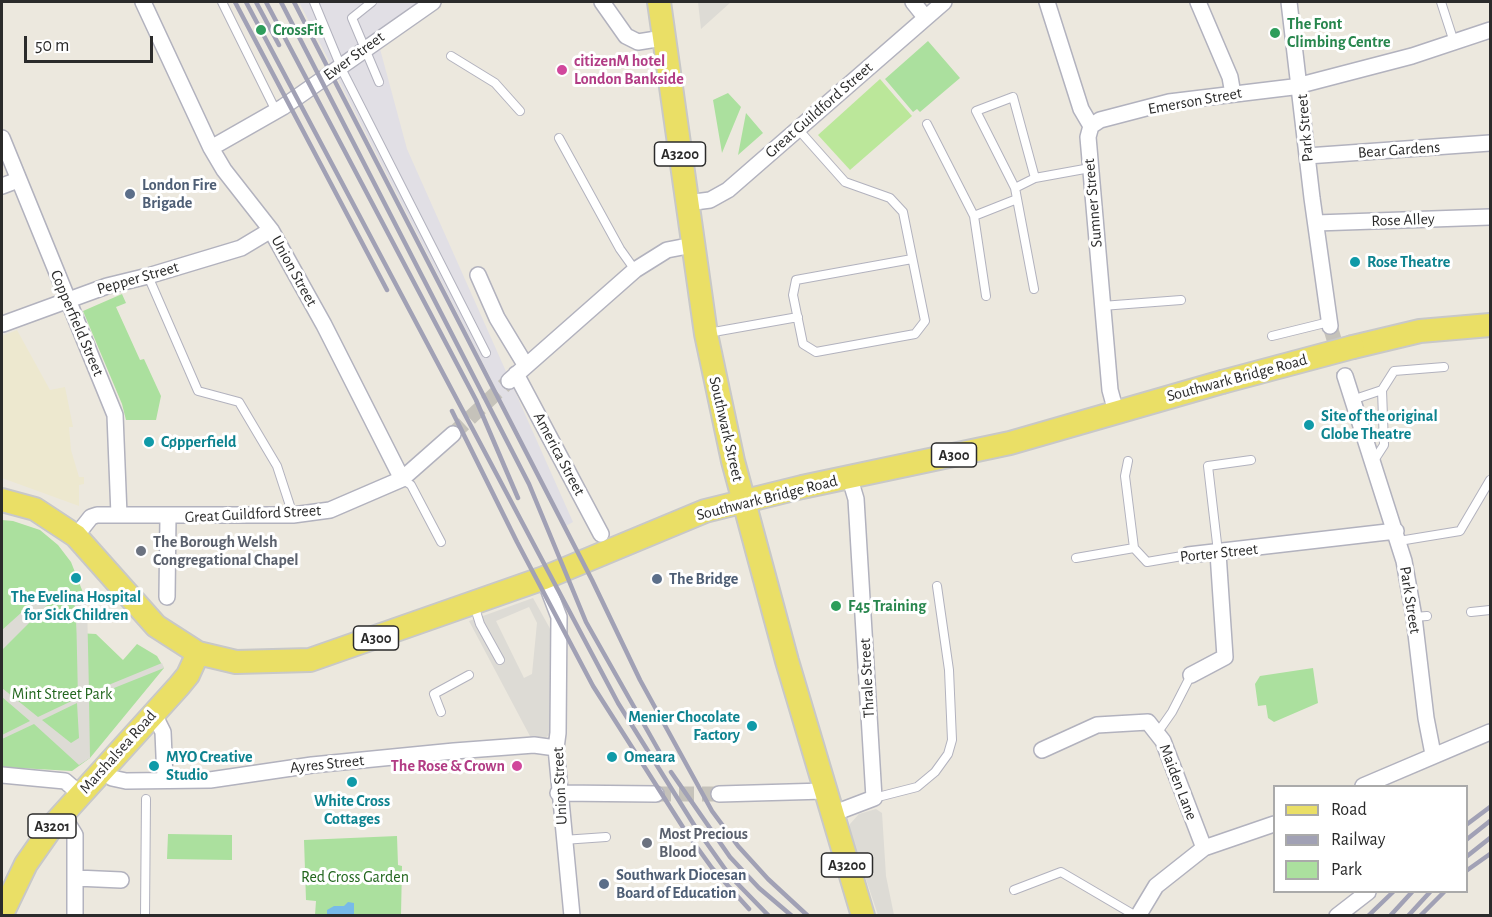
<!DOCTYPE html>
<meta charset="utf-8">
<style>
body{margin:0}
#map{position:relative;width:1492px;height:917px;overflow:hidden;background:#ece8de;font-family:"Alegreya Sans",sans-serif}
canvas{display:block}
.frame{position:absolute;inset:0;border:3px solid #2b2b2b;pointer-events:none}
.legend{position:absolute;left:1273px;top:785px;width:195px;height:108px;box-sizing:border-box;background:#fff;border:2px solid #aaa;margin:0;padding:8px 10px;list-style:none;font-size:18px;color:#2b2b2b}
.legend li{display:flex;align-items:center;gap:12px;height:30px}
.legend b{width:30px;border:2px solid #aaa}
.scale{position:absolute;left:24px;top:36px;width:129px;height:27px;box-sizing:border-box;border:3px solid #2b2b2b;border-top:0;padding-left:8px;font-size:18px;line-height:21px;white-space:nowrap;color:#2b2b2b;-webkit-text-stroke:4px #fff;paint-order:stroke}
</style>
<div id="map">
<canvas width="1492" height="917"></canvas>
<div class="frame"></div>
<ul class="legend">
<li><b style="height:8px;background:#eadf66"></b>Road</li>
<li><b style="height:8px;background:#a1a1b5"></b>Railway</li>
<li><b style="height:16px;background:#abe09e"></b>Park</li>
</ul>
<div class="scale">50 m</div>
</div>
<script>
const c = document.querySelector('canvas').getContext('2d');
c.lineJoin = 'round';
function fill(path, color) {
  c.fillStyle = color;
  c.fill(path, 'evenodd');
}
function poly(rows) {
  const path = new Path2D();
  for (const r of rows) {
    path.moveTo(r[0], r[1]);
    for (let i = 2; i < r.length; i += 2) path.lineTo(r[i], r[i + 1]);
  }
  return path;
}
function trace(path, color, width, dash) {
  c.strokeStyle = color;
  c.lineWidth = width;
  c.lineCap = dash ? 'butt' : 'round';
  c.setLineDash(dash || []);
  c.stroke(path);
}
function label(font, color, halo, rows, align = 'center') {
  c.font = font + ' "Alegreya Sans",sans-serif';
  c.lineWidth = 6;
  c.setLineDash([]);
  c.textBaseline = 'middle';
  c.strokeStyle = halo;
  c.fillStyle = color;
  for (const [text, x, y, turn = 0] of rows) {
    c.save();
    c.translate(x, y);
    c.rotate((+turn || 0) * Math.PI / 180);
    c.textAlign = isNaN(turn) ? turn : align;
    if (halo) c.strokeText(text, 0, 0);
    c.fillText(text, 0, 0);
    c.restore();
  }
}
fill(poly([
 [299,2,415,2,417,4,376,34,407,149,573,522,566,526]
]), '#e1dfe5');
fill(poly([
 [17,330,50,390,65,387,73,427,69,427,71,450,79,477,84,477,84,484,79,485,79,506,2,478,2,336]
]), '#ede8cf');
fill(poly([
 [928,41,960,78,920,112,917,109,913,112,885,79],
 [728,93,741,107,722,153,713,100],
 [746,113,763,133,738,155],
 [122,294,126,303,116,307,140,360,144,359,161,396,156,420,126,420,122,404,83,311],
 [2,520,13,521,40,530,58,545,71,562,84,595,72,595,76,608,77,633,96,634,123,660,137,644,157,656,164,668,90,758,72,771,2,767],
 [1313,668,1318,703,1274,722,1268,718,1266,705,1258,706,1255,684,1260,676],
 [168,834,232,835,232,860,167,859],
 [397,836,398,865,402,866,401,915,315,915,316,901,306,900,304,840]
]), '#abe09e');
fill(poly([
 [880,79,912,116,850,170,818,135]
]), '#bbe79a');
fill(poly([
 [698,2,731,2,701,29],
 [52,592,84,595,87,602,89,693,162,663,164,668,89,698,90,758,79,765,34,724,2,739,2,735,30,721,2,697,2,688,38,717,78,698,76,608,73,603,49,603,2,650,2,630,42,594],
 [77,703,79,738,71,743,42,720],
 [533,598,553,634,550,734,545,738,531,738,469,621],
 [529,607,537,623,532,674,524,678,496,621],
 [876,809,882,813,886,876,894,915,878,915,849,829,850,824,859,814]
]), '#dddbd5');
fill(poly([
 [348,902,354,903,354,915,327,915,327,910,334,906,344,906]
]), '#77bae9');
trace(poly([
 [1330,326,1345,376],
 [453,434,509,381],
 [656,794,719,794]
]), '#c5c2ba', 15, [15, 8]);
const lane = poly([
 [222,2,276,111],
 [314,2,343,72,486,353],
 [372,2,352,18,379,82],
 [1441,2,1454,42],
 [451,56,495,83,520,111],
 [927,124,974,216],
 [797,128,845,182,890,198,903,212,925,321,915,334,816,352,803,344,793,295,796,280,912,259],
 [559,138,620,249,635,270],
 [1015,188,1035,178,1090,168],
 [148,276,198,391,239,402,277,466,293,515],
 [1034,289,1015,188,976,111,1013,97,1035,178],
 [986,296,974,216,1017,199],
 [1102,306,1181,300],
 [708,333,798,317],
 [1272,336,1329,322],
 [1352,400,1382,390,1394,371,1444,367],
 [1128,461,1125,476,1134,548,1147,562,1188,555],
 [1373,462,1384,445,1382,390],
 [402,479,411,485,441,542],
 [1399,541,1460,531,1490,480],
 [1218,552,1208,466,1251,460],
 [1076,558,1134,548],
 [474,605,480,624,500,660],
 [1471,612,1490,610],
 [1414,617,1427,616],
 [441,712,434,694,469,675],
 [1158,732,1172,712,1191,675],
 [874,798,917,787,935,772,948,754,952,740,949,670,937,586],
 [563,840,606,837],
 [1014,890,1061,872,1136,916],
 [145,916,146,799]
]);
const street = poly([
 [143,2,211,148,224,170,271,230,324,325,402,479],
 [602,2,626,36,638,42,663,38],
 [913,2,925,17],
 [1047,2,1081,109,1091,126,1088,137,1110,390,1116,412],
 [1198,2,1230,77,1233,94],
 [1289,2,1312,198,1330,326],
 [1091,126,1100,120,1169,102,1293,87,1412,56,1490,30],
 [2,138,115,415,119,515],
 [211,148,283,107,433,2],
 [1307,156,1490,143],
 [2,186,18,180],
 [687,203,710,200,728,190,944,2],
 [1316,223,1490,217],
 [478,275,497,318,526,366],
 [3,324,107,286,148,276,241,248,271,230],
 [516,374,601,534],
 [1345,376,1404,561,1414,617,1426,718,1433,754],
 [509,381,635,270,667,250,693,245],
 [76,536,91,517,97,515,293,515,330,510,402,479,453,434],
 [1188,555,1396,531],
 [544,578,559,617,558,733,556,748,572,916],
 [167,597,168,517],
 [1191,675,1225,657,1218,553],
 [154,714,163,732,165,779],
 [1042,750,1097,725,1148,722,1163,741,1204,848],
 [102,769,112,778,126,781,210,780,312,765,454,751,534,745,556,748],
 [2,775,65,781,80,794],
 [1363,786,1490,732],
 [558,793,656,794],
 [719,794,825,791],
 [62,814,75,835,75,916],
 [832,814,874,798,856,499,850,479],
 [76,878,121,880],
 [1138,916,1156,886,1204,848,1274,824],
 [1337,916,1368,892]
]);
const primary = poly([
 [659,2,706,334,733,461,787,661,863,916],
 [1353,347,1420,331,1490,325],
 [2,500,35,509,76,536,156,626,198,653,236,662,310,660,544,578,705,511,802,487,1010,443,1222,382],
 [2,914,26,864,54,824,179,686,188,675,198,653]
]);
trace(lane, '#b2b2be', 10);
trace(street, '#b2b2be', 18);
trace(primary, '#c8c8c8', 26);
trace(lane, '#fff', 8);
trace(street, '#fff', 15);
trace(primary, '#eadf66', 22);
trace(poly([
 [235,2,387,290],
 [246,2,618,703,696,828,730,876,769,916],
 [256,2,279,45],
 [266,2,476,400,518,498],
 [281,2,529,484,586,622,659,751],
 [294,2,592,580,640,680,712,811,738,846,768,879,808,916],
 [452,411,517,542,593,686,686,832,712,868,749,909],
 [671,772,730,857,759,888,792,916],
 [1466,825,1490,807],
 [1466,840,1490,821],
 [1466,857,1490,838],
 [1466,871,1490,854],
 [1368,916,1393,892],
 [1390,916,1412,892],
 [1408,916,1430,892],
 [1420,916,1444,892]
]), '#a1a1b5', 4.5);
const primaryBridge = poly([
 [1222,382,1353,347]
]);
trace(primaryBridge, '#c8c8c8', 26, []);
trace(primaryBridge, '#eadf66', 22);
for (const [x, y, r, color] of [
 [261,30,6,"#2e9e5b"],
 [1275,33,6,"#2e9e5b"],
 [562,70,6,"#d1479c"],
 [130,194,6,"#5c6f8a"],
 [1355,262,6,"#0f9aa8"],
 [1309,425,6,"#0f9aa8"],
 [149,442,6,"#0f9aa8"],
 [141,551,6,"#6b7280"],
 [76,578,6,"#0f9aa8"],
 [657,579,6,"#5c6f8a"],
 [836,606,6,"#2e9e5b"],
 [752,726,6,"#0f9aa8"],
 [612,757,6,"#0f9aa8"],
 [154,766,6,"#0f9aa8"],
 [517,766,6,"#d1479c"],
 [352,782,6,"#0f9aa8"],
 [647,843,6,"#6b7280"],
 [604,884,6,"#5c6f8a"]
]) {
  const dot = new Path2D();
  dot.arc(x, y, r, 0, 2 * Math.PI);
  c.fillStyle = color;
  c.fill(dot);
  trace(dot, '#fff', 2);
}
for (const [x, y, w] of [
 [680,154,51],
 [954,455,45],
 [376,638,45],
 [52,826,48],
 [847,865,51]
]) {
  const box = new Path2D();
  box.roundRect(x - w / 2, y - 12, w, 24, 4.5);
  c.fillStyle = '#fff';
  c.fill(box);
  trace(box, '#2b2b2b', 1.5);
}
label('bold 15px', '#2b2b2b', null, [
 ["A3200",680,154],
 ["A300",954,455],
 ["A300",376,638],
 ["A3201",52,826],
 ["A3200",847,865]
]);
label('bold 16px', '#27864d', '#fff', [
 ["The Font",1287,24],
 ["Climbing Centre",1287,42],
 ["CrossFit",273,30],
 ["F45 Training",848,606]
], 'left');
label('16px', '#2b2b2b', '#fff', [
 ["Ewer Street",354,56,-36],
 ["Emerson Street",1195,101,-10],
 ["Great Guildford Street",819,110,-41],
 ["Park Street",1305,128,-95],
 ["Bear Gardens",1399,150,-4],
 ["Sumner Street",1093,203,-95],
 ["Rose Alley",1403,220,-2],
 ["Union Street",294,271,61],
 ["Pepper Street",138,278,-16],
 ["Copperfield Street",77,323,67],
 ["Southwark Bridge Road",1237,378,-15],
 ["Southwark Street",726,429,77],
 ["America Street",559,454,62],
 ["Southwark Bridge Road",767,498,-14],
 ["Great Guildford Street",253,514,-3],
 ["Porter Street",1219,553,-6],
 ["Park Street",1410,600,81],
 ["Thrale Street",867,678,-93],
 ["Marshalsea Road",118,752,-48],
 ["Ayres Street",327,764,-6],
 ["Maiden Lane",1178,782,69],
 ["Union Street",560,786,-93]
]);
label('bold 16px', '#b23c85', '#fff', [
 ["citizenM hotel",574,61],
 ["London Bankside",574,79],
 ["The Rose & Crown",505,766,"right"]
], 'left');
label('bold 16px', '#4e5e75', '#fff', [
 ["London Fire",142,185],
 ["Brigade",142,203],
 ["The Bridge",669,579],
 ["Southwark Diocesan",616,875],
 ["Board of Education",616,893]
], 'left');
label('bold 16px', '#0d838f', '#fff', [
 ["Rose Theatre",1367,262],
 ["Site of the original",1321,416],
 ["Globe Theatre",1321,434],
 ["Cøpperfield",161,442],
 ["The Evelina Hospital",76,597,"center"],
 ["for Sick Children",76,615,"center"],
 ["Menier Chocolate",740,717,"right"],
 ["Factory",740,735,"right"],
 ["MYO Creative",166,757],
 ["Studio",166,775],
 ["Omeara",624,757],
 ["White Cross",352,801,"center"],
 ["Cottages",352,819,"center"]
], 'left');
label('bold 16px', '#5b616d', '#fff', [
 ["The Borough Welsh",153,542],
 ["Congregational Chapel",153,560],
 ["Most Precious",659,834],
 ["Blood",659,852]
], 'left');
label('16px', '#22661e', '#fff', [
 ["Mint Street Park",62,694],
 ["Red Cross Garden",355,877]
]);
</script>
